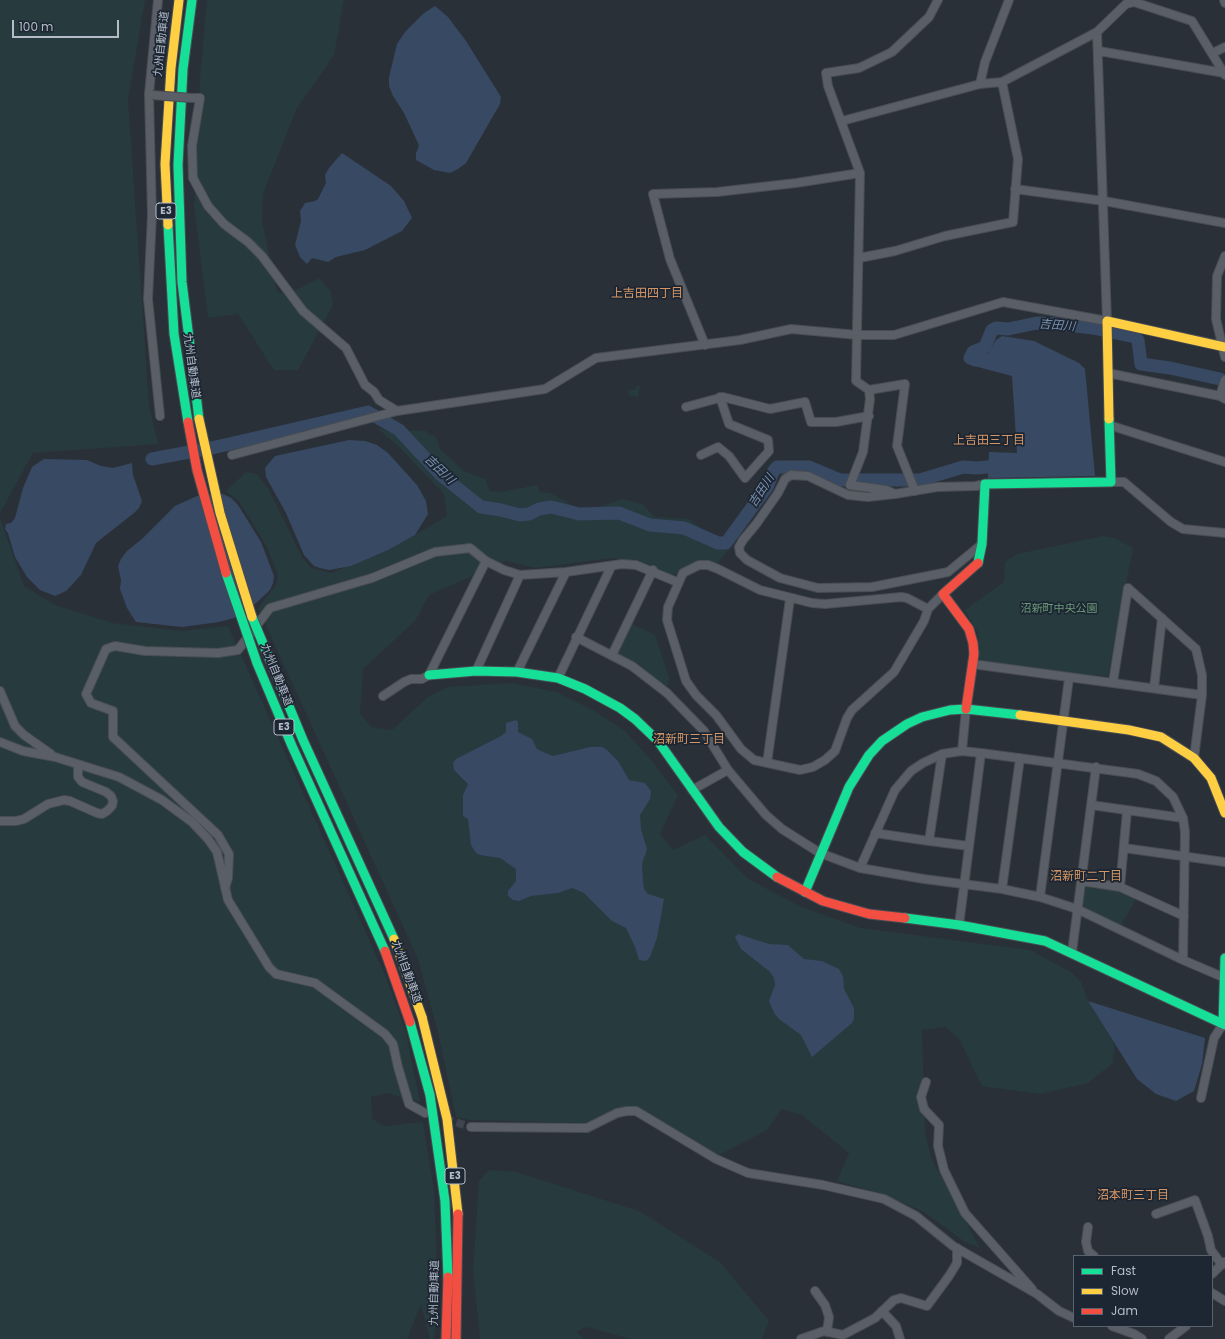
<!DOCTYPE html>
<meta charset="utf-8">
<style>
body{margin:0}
#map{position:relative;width:1225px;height:1339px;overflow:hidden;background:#2a3038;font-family:Poppins,sans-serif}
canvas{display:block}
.legend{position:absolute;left:1073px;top:1255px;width:140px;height:72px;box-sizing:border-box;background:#1d2633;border:1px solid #59626f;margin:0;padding:5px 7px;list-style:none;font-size:12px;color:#b4bcc9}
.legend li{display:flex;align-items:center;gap:8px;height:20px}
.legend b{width:20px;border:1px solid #59626f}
.scale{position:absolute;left:12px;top:20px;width:107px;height:18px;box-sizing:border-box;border:2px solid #b4bcc9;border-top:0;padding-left:5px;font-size:12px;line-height:14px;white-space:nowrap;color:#b4bcc9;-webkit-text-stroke:3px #1d2633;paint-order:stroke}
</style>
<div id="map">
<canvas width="1225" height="1339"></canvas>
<ul class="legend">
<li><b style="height:5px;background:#16e098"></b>Fast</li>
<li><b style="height:5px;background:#ffcf43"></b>Slow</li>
<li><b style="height:5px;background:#f24e42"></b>Jam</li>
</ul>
<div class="scale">100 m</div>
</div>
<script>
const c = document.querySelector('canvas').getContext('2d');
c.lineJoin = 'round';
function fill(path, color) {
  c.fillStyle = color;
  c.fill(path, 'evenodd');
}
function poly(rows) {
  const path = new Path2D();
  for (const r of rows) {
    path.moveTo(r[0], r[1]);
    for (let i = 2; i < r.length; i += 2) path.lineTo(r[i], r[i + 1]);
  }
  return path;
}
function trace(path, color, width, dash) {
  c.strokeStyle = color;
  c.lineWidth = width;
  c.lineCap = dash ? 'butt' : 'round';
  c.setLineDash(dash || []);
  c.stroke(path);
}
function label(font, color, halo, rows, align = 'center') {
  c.font = font + ' Poppins,"Noto Sans JP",sans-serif';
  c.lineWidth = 3.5;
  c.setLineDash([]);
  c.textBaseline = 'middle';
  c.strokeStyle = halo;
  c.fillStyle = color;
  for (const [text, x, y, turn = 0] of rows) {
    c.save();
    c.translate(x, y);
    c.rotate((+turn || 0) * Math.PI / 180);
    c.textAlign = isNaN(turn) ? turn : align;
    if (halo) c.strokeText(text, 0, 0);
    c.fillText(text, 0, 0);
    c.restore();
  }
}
fill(poly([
 [0,0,145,0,128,99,149,405,158,444,33,453,0,513],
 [207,0,344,0,334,55,296,110,263,194,262,221,277,292,289,294,319,278,331,292,333,305,298,370,274,370,238,314,208,318,194,206,200,79],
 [636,386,640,386,638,397,628,395,629,390,635,390],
 [378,429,426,431,428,434,436,437,441,450,464,471,485,479,490,491,500,492,538,485,540,492,550,493,578,508,590,510,622,499,642,504,655,517,688,519,730,548,717,564,686,567,673,576,638,562,612,558,536,568,506,561,429,595,415,621,363,669,360,713,371,727,392,730,429,696,449,687,512,683,556,692,591,709,625,731,652,761,678,795,660,834,673,850,705,835,747,878,799,906,860,928,1030,950,1071,972,1081,982,1088,1001,1115,1045,1113,1063,1088,1083,1040,1094,982,1086,959,1039,945,1027,922,1030,925,1132,931,1158,980,1248,965,1242,924,1212,885,1195,837,1181,849,1153,802,1115,782,1109,767,1130,719,1155,632,1106,613,1111,586,1123,471,1120,456,1117,438,1032,418,959,258,608,276,585,278,575,267,547,239,501,226,491,246,472,257,474,268,488,302,557,311,568,332,573,408,539,447,516,444,494,399,447],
 [0,518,24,586,55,605,112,623,181,631,228,626,385,975,405,1029,420,1102,387,1093,371,1097,372,1119,385,1126,423,1122,434,1191,438,1293,434,1339,430,1339,421,1304,407,1339,0,1339],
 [1103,536,1114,538,1133,548,1108,676,1072,674,979,663,978,633,965,610,1004,582,1005,562,1017,554],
 [630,623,655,635,669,677,668,687,615,654],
 [1083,884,1118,887,1137,898,1120,926,1080,909],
 [489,1170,516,1172,639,1211,720,1262,769,1321,762,1339,631,1339,586,1327,576,1332,585,1339,480,1339,473,1271,479,1181]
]), '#273a3e');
fill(poly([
 [435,6,448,17,466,41,501,97,500,104,466,163,458,169,450,173,434,170,416,160,416,153,419,146,417,141,404,113,393,96,389,86,389,77,397,44,405,32,424,13],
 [342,153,391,186,404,201,412,218,402,231,365,250,336,257,328,262,312,258,307,264,300,257,295,245,301,221,300,211,305,203,315,201,318,199,326,183,325,175,329,168],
 [1002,336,1034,341,1079,363,1085,369,1095,476,988,478,989,452,1017,453,1012,376,974,366,981,352,988,354,996,340],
 [349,440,365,441,377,445,388,453,417,485,426,501,428,514,415,535,388,550,351,566,329,570,320,568,314,566,304,555,286,513,266,477,265,468,275,456],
 [44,459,87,460,101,466,113,468,132,463,133,475,142,501,139,508,134,513,96,543,81,575,66,591,55,596,40,590,27,577,15,557,8,533,5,529,6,524,11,523,15,518,23,488,32,467],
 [223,494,231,498,238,505,261,542,274,576,273,583,270,590,255,604,234,618,219,622,182,627,136,622,127,608,120,589,121,580,118,566,121,559,127,551,143,538,175,506,197,496],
 [516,720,518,722,518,732,532,739,537,749,543,752,553,756,590,747,602,747,607,750,618,761,629,780,645,783,651,791,650,799,640,815,641,829,647,849,642,864,643,881,644,889,648,894,664,899,657,938,650,957,646,961,639,960,635,947,626,928,612,921,584,893,572,888,558,893,531,896,519,901,513,900,508,896,508,891,516,881,516,869,500,858,480,855,476,853,471,845,468,819,463,816,463,795,468,784,454,770,453,763,456,759,501,736,506,732,506,723],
 [738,934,769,944,788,945,804,959,822,961,839,969,843,976,844,989,854,1008,854,1019,852,1023,812,1057,801,1035,779,1019,774,1013,769,1001,775,985,774,978,769,971,741,949,735,937],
 [1088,1001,1205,1038,1202,1064,1194,1091,1176,1101,1156,1094,1137,1079]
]), '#384963');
trace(poly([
 [994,360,975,360,970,358,973,352,985,347,992,330,996,328,1008,329,1037,323,1060,324,1093,328,1135,337,1138,340,1141,364,1170,368,1220,379,1225,383],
 [152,459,216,447,368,412,399,430,441,475,481,507,501,510,520,515,529,514,539,509,551,507,579,514,619,513,650,525,684,528,718,543,726,543,767,487,773,472,777,467,809,467,840,480,920,480,963,467,977,468,1006,465]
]), '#384963', 13);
trace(poly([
 [445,1119,471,1127]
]), '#3f454e', 8, [8, 4]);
const street = poly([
 [158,0,149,94,152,215,148,299,160,416],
 [1224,0,1225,3],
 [1099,51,1224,73],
 [1213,53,1225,47],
 [980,84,985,62,1009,0],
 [192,98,200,98,192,146,193,178,208,206,224,224,248,242,262,256,303,311,346,348,365,385,374,392,379,400,397,411],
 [842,121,980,84,1002,82,1097,32,1126,4,1134,2,1192,21,1225,75],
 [1015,189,1104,201,1225,223],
 [1225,256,1217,276,1216,319,1225,357],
 [859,258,895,251,945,236,1013,222,1018,159,1002,82],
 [705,345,670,259,653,194,717,192,796,183,860,173],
 [1108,373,1220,396,1225,399],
 [869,390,905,384,897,446,915,491],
 [1220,396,1225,380],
 [686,407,723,397,770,409,805,402,811,422,836,422,869,416],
 [1109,425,1225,462],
 [232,455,397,411,545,389,596,358,740,340,791,329,858,335,894,335,1003,302,1107,321,1097,32],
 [701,455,718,447,729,456,745,478,769,451,768,440,729,424,720,397],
 [1111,482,1124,482,1171,522,1183,529,1225,533],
 [895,494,886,490,850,485,863,452,870,399,869,390,856,381,860,173,828,86,826,73,859,68,892,52,929,17,938,0],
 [982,544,948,572,872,587,818,588,780,578,747,560,740,553,739,547,743,540,757,523,778,493,785,479,791,475,808,476,848,495,868,497,895,494,937,487,976,486,985,484],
 [928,609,907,598,901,597,825,604,812,603,760,590,718,569,708,565,699,565,683,573,668,607,667,620,686,681,696,695,716,715,741,749,754,760,800,770,813,767,825,760,835,751,847,718,852,710,894,672,924,621,928,609,943,594],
 [576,637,632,666,667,693,704,731,728,770,766,815,782,829,820,853,860,868,924,879,1002,889,1040,897,1077,909,1183,960,1225,978],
 [612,655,653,570],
 [972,664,1202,695],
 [476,671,520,575],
 [517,672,566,572],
 [558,678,611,567],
 [1113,682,1128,588,1196,649,1202,675,1202,695,1194,758],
 [1154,688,1162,618],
 [0,691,15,726,24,735,51,754],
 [383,696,404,682,411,679,422,679,429,675,486,561],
 [0,742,23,751,55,757,119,777,162,800,192,822,208,839,217,852,228,900,269,967,276,974,315,983,385,1034,393,1044,398,1067,409,1104,425,1113],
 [962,751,966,709],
 [942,754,929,841,969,846],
 [767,763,790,599],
 [692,790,728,770],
 [1091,805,1183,818],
 [1127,811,1120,887,1184,916],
 [0,821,16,821,24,819,48,804,64,800,70,801,97,813,102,814,107,811,112,806,113,801,111,796,106,792,82,782,78,777,78,765],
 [875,833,929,841],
 [1124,848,1225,862],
 [860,868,895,790,911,771,923,763,942,754,962,751,981,753,1138,774,1156,781,1173,797,1183,818,1185,832,1183,960],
 [1081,881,1120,887],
 [225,888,228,878,229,854,218,835,113,737,113,711,91,703,86,694,106,649,115,646,145,651,218,653,238,650,270,608,372,578,435,552,470,548,486,561,504,570,520,575,566,572,622,564,636,565,677,582],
 [1002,889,1020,758],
 [1040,897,1069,678],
 [959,925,981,753],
 [1072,952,1096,767],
 [926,1082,921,1097,924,1109,939,1125,938,1146,944,1170,965,1213,1032,1289],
 [1201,1098,1214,1038,1223,1024],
 [471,1127,587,1128,617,1113,627,1111,636,1111,716,1159,748,1173,823,1185,884,1199,916,1216,953,1246,1037,1294,1059,1311,1074,1318],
 [1156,1214,1195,1200,1208,1236,1211,1250,1222,1265],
 [1088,1227,1086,1242,1088,1251,1094,1256],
 [1212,1274,1224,1262],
 [815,1291,825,1305,829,1317,827,1332],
 [1212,1293,1225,1301],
 [882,1311,896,1326,900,1339],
 [1112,1326,1134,1334,1142,1339],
 [801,1339,824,1331,843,1335,875,1318,894,1300,901,1298,927,1306,949,1276,957,1263,957,1248],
 [1169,1339,1186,1326]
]);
const fast = poly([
 [192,0,183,69,178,165,182,282,199,419],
 [168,225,174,334,188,422],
 [978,563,982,544,985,484,1111,482,1109,419],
 [429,675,476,671,517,672,558,678,585,689,620,708,635,719,658,741,719,827,743,852,777,877],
 [805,892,849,787,869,755,882,741,907,724,922,717,950,710,966,709,1020,715],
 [905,918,959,925,1045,941,1225,1025],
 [410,1022,430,1095,445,1201,448,1277],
 [1223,1024,1225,958]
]);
const slow = poly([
 [168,225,165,164,171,68,179,0],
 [1109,419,1107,321,1225,347],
 [1020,715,1129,730,1161,737,1194,758,1211,778,1225,813],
 [422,1017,447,1119,458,1214]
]);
const jam = poly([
 [966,709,974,654,973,643,969,629,943,594,978,563],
 [777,877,823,901,869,914,905,918],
 [446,1339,448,1277],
 [456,1339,458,1214]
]);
trace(street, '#484c53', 10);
trace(fast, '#484c53', 11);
trace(slow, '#484c53', 11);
trace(jam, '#484c53', 11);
trace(street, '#5a5e66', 8);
trace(fast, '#16e098', 9);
trace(slow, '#ffcf43', 9);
trace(jam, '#f24e42', 9);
const streetBridge = poly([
 [152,95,192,98]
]);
const fastBridge = poly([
 [226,573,257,663,292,746,385,951],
 [252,617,303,740,394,939]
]);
const slowBridge = poly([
 [199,419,220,513,252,617],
 [394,939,422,1017]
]);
const jamBridge = poly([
 [188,422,197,470,226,573],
 [385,951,410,1022]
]);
trace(streetBridge, '#484c53', 10, []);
trace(fastBridge, '#474c53', 11, []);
trace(slowBridge, '#474c53', 11, []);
trace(jamBridge, '#474c53', 11, []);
trace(streetBridge, '#5a5e66', 8);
trace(fastBridge, '#16e098', 9);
trace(slowBridge, '#ffcf43', 9);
trace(jamBridge, '#f24e42', 9);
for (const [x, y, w] of [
 [166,211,20],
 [284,727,20],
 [455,1176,20]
]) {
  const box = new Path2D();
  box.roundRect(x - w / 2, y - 8, w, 16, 3);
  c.fillStyle = '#1d2633';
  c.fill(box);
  trace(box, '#b4bcc9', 1);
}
label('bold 10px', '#b4bcc9', null, [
 ["E3",166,211],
 ["E3",284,727],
 ["E3",455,1176]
]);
label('11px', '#b4bcc9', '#1d2633', [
 ["九州自動車道",162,44,-84],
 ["九州自動車道",191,366,82],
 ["九州自動車道",276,675,68],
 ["九州自動車道",406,972,70],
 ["九州自動車道",435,1293,-89]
]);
label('11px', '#6b9a76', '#1d2633', [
 ["沼新町中央公園",1059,609]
]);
label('12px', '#d59563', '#1d2633', [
 ["上吉田四丁目",647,294],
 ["上吉田三丁目",989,441],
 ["沼新町三丁目",689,740],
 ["沼新町二丁目",1086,877],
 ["沼本町三丁目",1133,1196]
]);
label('italic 12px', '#7c92b1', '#1d2633', [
 ["吉田川",1057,326,5],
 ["吉田川",439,470,44],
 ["吉田川",762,491,-57]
]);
</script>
